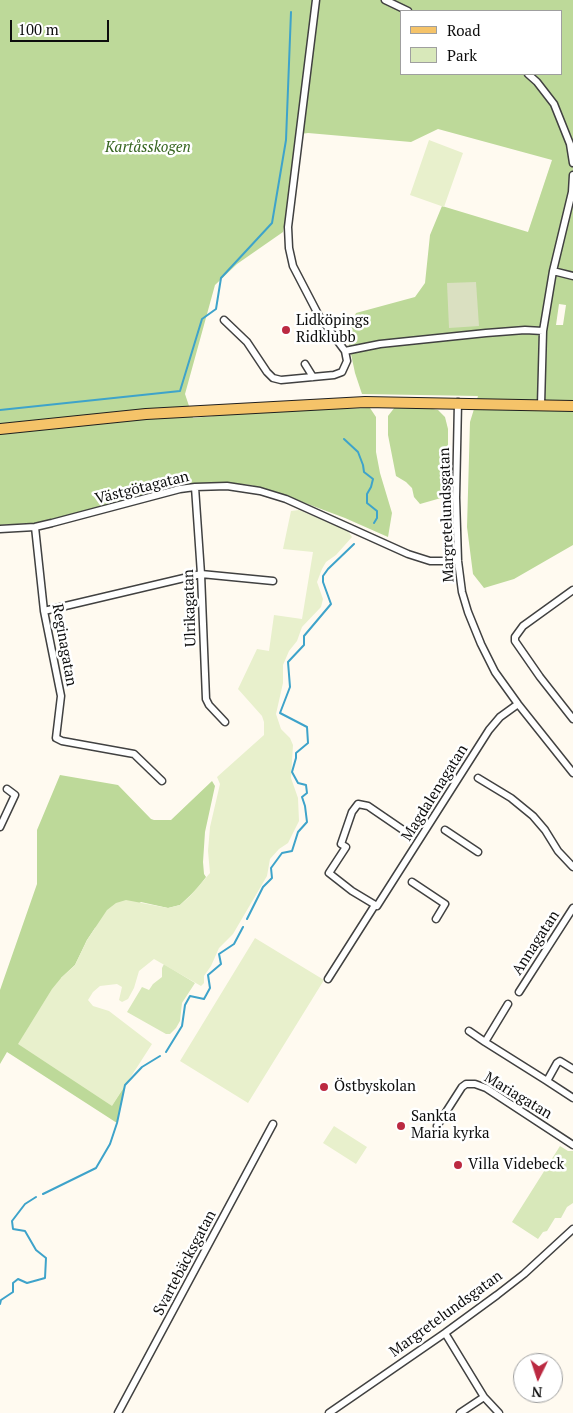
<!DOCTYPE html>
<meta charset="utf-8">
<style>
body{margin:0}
#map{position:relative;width:573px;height:1413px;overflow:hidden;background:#fffaf0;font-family:"PT Serif",serif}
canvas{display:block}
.legend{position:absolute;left:400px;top:10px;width:162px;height:65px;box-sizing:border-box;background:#fff;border:1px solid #9f9f9f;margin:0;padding:6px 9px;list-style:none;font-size:15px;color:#0e0e0e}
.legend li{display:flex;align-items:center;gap:10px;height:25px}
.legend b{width:25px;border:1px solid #9f9f9f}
.north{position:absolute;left:513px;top:1353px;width:50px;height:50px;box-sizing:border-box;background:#fff;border:1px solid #9f9f9f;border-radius:50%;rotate:184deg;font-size:14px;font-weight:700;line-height:20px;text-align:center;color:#0e0e0e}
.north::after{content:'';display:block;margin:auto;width:18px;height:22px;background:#bb2941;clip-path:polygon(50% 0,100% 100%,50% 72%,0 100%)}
.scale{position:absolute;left:10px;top:20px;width:99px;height:22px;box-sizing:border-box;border:2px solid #0e0e0e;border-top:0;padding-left:6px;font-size:15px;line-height:18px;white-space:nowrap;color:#0e0e0e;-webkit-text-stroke:4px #fff;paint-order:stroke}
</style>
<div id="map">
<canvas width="573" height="1413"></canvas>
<ul class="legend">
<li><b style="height:6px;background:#f5c369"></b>Road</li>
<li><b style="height:14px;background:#d8e8ba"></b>Park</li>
</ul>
<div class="north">N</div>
<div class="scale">100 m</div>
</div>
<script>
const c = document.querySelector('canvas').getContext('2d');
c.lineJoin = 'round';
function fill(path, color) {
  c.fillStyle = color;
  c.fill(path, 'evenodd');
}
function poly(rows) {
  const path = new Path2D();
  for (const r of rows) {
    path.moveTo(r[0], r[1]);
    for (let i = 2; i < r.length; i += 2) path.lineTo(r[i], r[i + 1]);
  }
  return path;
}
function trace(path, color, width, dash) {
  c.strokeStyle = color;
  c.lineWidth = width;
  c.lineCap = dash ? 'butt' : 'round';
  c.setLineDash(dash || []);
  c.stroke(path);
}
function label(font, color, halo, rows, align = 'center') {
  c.font = font + ' "PT Serif",serif';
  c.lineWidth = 5;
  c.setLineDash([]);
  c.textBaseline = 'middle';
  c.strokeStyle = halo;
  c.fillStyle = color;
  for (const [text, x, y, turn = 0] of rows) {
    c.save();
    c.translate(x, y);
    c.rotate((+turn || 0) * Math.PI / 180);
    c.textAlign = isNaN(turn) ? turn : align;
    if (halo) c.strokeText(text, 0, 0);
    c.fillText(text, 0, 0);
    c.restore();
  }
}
fill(poly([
 [164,964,195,983,182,1003,180,1021,176,1028,170,1034,166,1034,127,1012,142,987,149,990,153,984,162,977,162,968],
 [560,1146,568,1151,573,1151,573,1203,567,1207,561,1218,555,1218,547,1231,543,1232,538,1239,512,1222]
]), '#d8e8ba');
fill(poly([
 [0,0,573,0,573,545,514,579,484,588,473,574,467,527,470,422,478,396,362,394,355,373,347,335,356,313,415,297,425,283,430,235,442,206,528,232,552,160,438,129,411,142,308,133,301,134,283,232,237,264,215,285,185,394,193,418,277,410,370,408,376,417,376,452,380,473,392,513,388,537,345,518,273,491,251,485,228,483,194,483,180,486,70,515,34,523,0,525],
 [402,11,562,11,562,74,402,74],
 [559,304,566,305,563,325,556,325],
 [395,407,423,407,438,410,445,417,448,429,448,473,447,494,441,498,420,504,414,497,412,488,406,482,396,476,388,435,388,416],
 [60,775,118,785,151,819,154,820,171,820,212,781,215,786,205,832,203,862,204,874,206,877,197,889,180,905,168,908,141,902,95,928,87,940,75,965,61,978,112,1105,125,1085,117,1123,7,1052,0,1064,0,990,37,884,37,830]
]), '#bdd999');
fill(poly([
 [476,282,479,326,449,328,447,283]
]), '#dae0c1');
fill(poly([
 [429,140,463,153,444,207,410,195],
 [299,510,348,531,352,537,336,555,326,562,322,569,317,582,323,599,321,607,302,627,297,641,289,651,283,665,283,683,276,714,281,729,290,738,293,745,291,778,298,798,299,821,288,843,279,849,270,859,267,876,233,934,219,948,211,966,204,976,204,983,201,986,154,959,139,971,134,988,128,999,122,1002,119,1000,122,987,117,984,100,986,93,992,88,1000,93,1006,109,1011,152,1044,112,1106,18,1044,52,989,61,978,75,965,87,940,107,910,116,903,126,900,168,908,180,905,189,897,210,873,208,851,210,827,220,784,217,777,264,735,264,722,262,716,238,689,257,649,269,651,274,615,302,619,313,552,283,549,291,511],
 [255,938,324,980,248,1103,180,1061],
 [334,1126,367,1147,356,1164,323,1143]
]), '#e8f0cc');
trace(poly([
 [0,410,180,391,202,319,216,309,221,278,272,223,286,140,291,12],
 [344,439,358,452,363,465,364,472,373,479,371,487,367,494,367,503,377,511,377,518,374,523],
 [247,919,263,887,272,878,271,868,282,853,292,851,298,832,307,822,305,806,302,797,307,793,306,785,298,783,292,772,296,758,296,753,308,743,307,727,280,713,290,687,288,662,304,645,304,636,331,604,323,582,323,576,328,569,354,544],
 [166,1052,182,1026,185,1005,190,996,204,999,210,988,208,975,221,964,219,954,234,944,243,927],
 [43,1194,96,1168,110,1144,117,1123,125,1085,142,1067,160,1056],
 [0,1304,1,1300,13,1292,13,1283,18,1279,27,1283,45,1278,46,1258,36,1250,25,1231,13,1229,12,1221,25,1204,36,1197]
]), '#3ea3ca', 2);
const street = poly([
 [316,0,288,227,289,248,293,266,319,316,345,351,380,344,486,333,525,330,543,331],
 [385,0,408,11],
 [528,74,537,82,554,104,570,144,573,163],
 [553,271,573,276],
 [224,320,247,342,267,372,273,378,281,380,334,375,342,372,347,361,345,351],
 [305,364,313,377],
 [458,402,456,498,458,561,462,592,468,612,481,644,495,672,518,704,573,773],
 [541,405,543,331,553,271,572,192,573,175],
 [195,487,201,574,206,699,209,705,225,722],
 [35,527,44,611,61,696,56,738,62,741,134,754,162,781],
 [0,529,35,527,52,523,180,489,195,487,227,486,260,491,286,499,408,554,430,561,458,561],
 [573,590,523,626,515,637,515,641,540,677,573,719],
 [44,611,201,574,273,581],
 [478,778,511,798,533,816,545,830,558,851,573,867],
 [0,827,15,795,7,789],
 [445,830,478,852],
 [406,832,368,806,358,804,352,812,341,844,346,847,329,873,352,891,377,906,489,730,500,717,518,704],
 [412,882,445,904,436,919],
 [328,979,375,905],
 [519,992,573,908],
 [508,1004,485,1042,547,1081],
 [469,1031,485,1042],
 [573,1069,560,1061,557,1063,547,1081,573,1098],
 [437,1126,462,1087,466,1084,475,1084,486,1088,573,1145],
 [445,1333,484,1397,499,1413],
 [118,1413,273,1124],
 [329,1413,445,1333,497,1295,524,1274,573,1229],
 [460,1413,484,1397]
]);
const primary = poly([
 [0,429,146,414,365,402,573,406]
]);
trace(street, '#414141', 9);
trace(primary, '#1f1f1f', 12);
trace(street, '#fff', 6);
trace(primary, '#f5c369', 10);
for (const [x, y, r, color] of [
 [286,330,5,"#bb2941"],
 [324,1087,5,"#bb2941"],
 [401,1126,5,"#bb2941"],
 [458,1165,5,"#bb2941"]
]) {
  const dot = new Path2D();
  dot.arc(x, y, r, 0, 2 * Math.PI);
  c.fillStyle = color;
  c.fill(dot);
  trace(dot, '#fff', 2);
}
label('italic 15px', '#366520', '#fff', [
 ["Kartåsskogen",148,148]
]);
label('15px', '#0e0e0e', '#fff', [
 ["Lidköpings",296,321],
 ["Ridklubb",296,338],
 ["Östbyskolan",334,1087],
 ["Sankta",411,1117],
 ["Maria kyrka",411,1134],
 ["Villa Videbeck",468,1165]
], 'left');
label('15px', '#0e0e0e', '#fff', [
 ["Västgötagatan",142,488,-14],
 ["Margretelundsgatan",447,515,-92],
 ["Ulrikagatan",190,608,-92],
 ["Reginagatan",64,645,80],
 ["Magdalenagatan",435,793,-58],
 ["Annagatan",536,943,-57],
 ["Mariagatan",518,1096,31],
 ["Svartebäcksgatan",185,1263,-62],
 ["Margretelundsgatan",446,1314,-36]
]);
</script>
